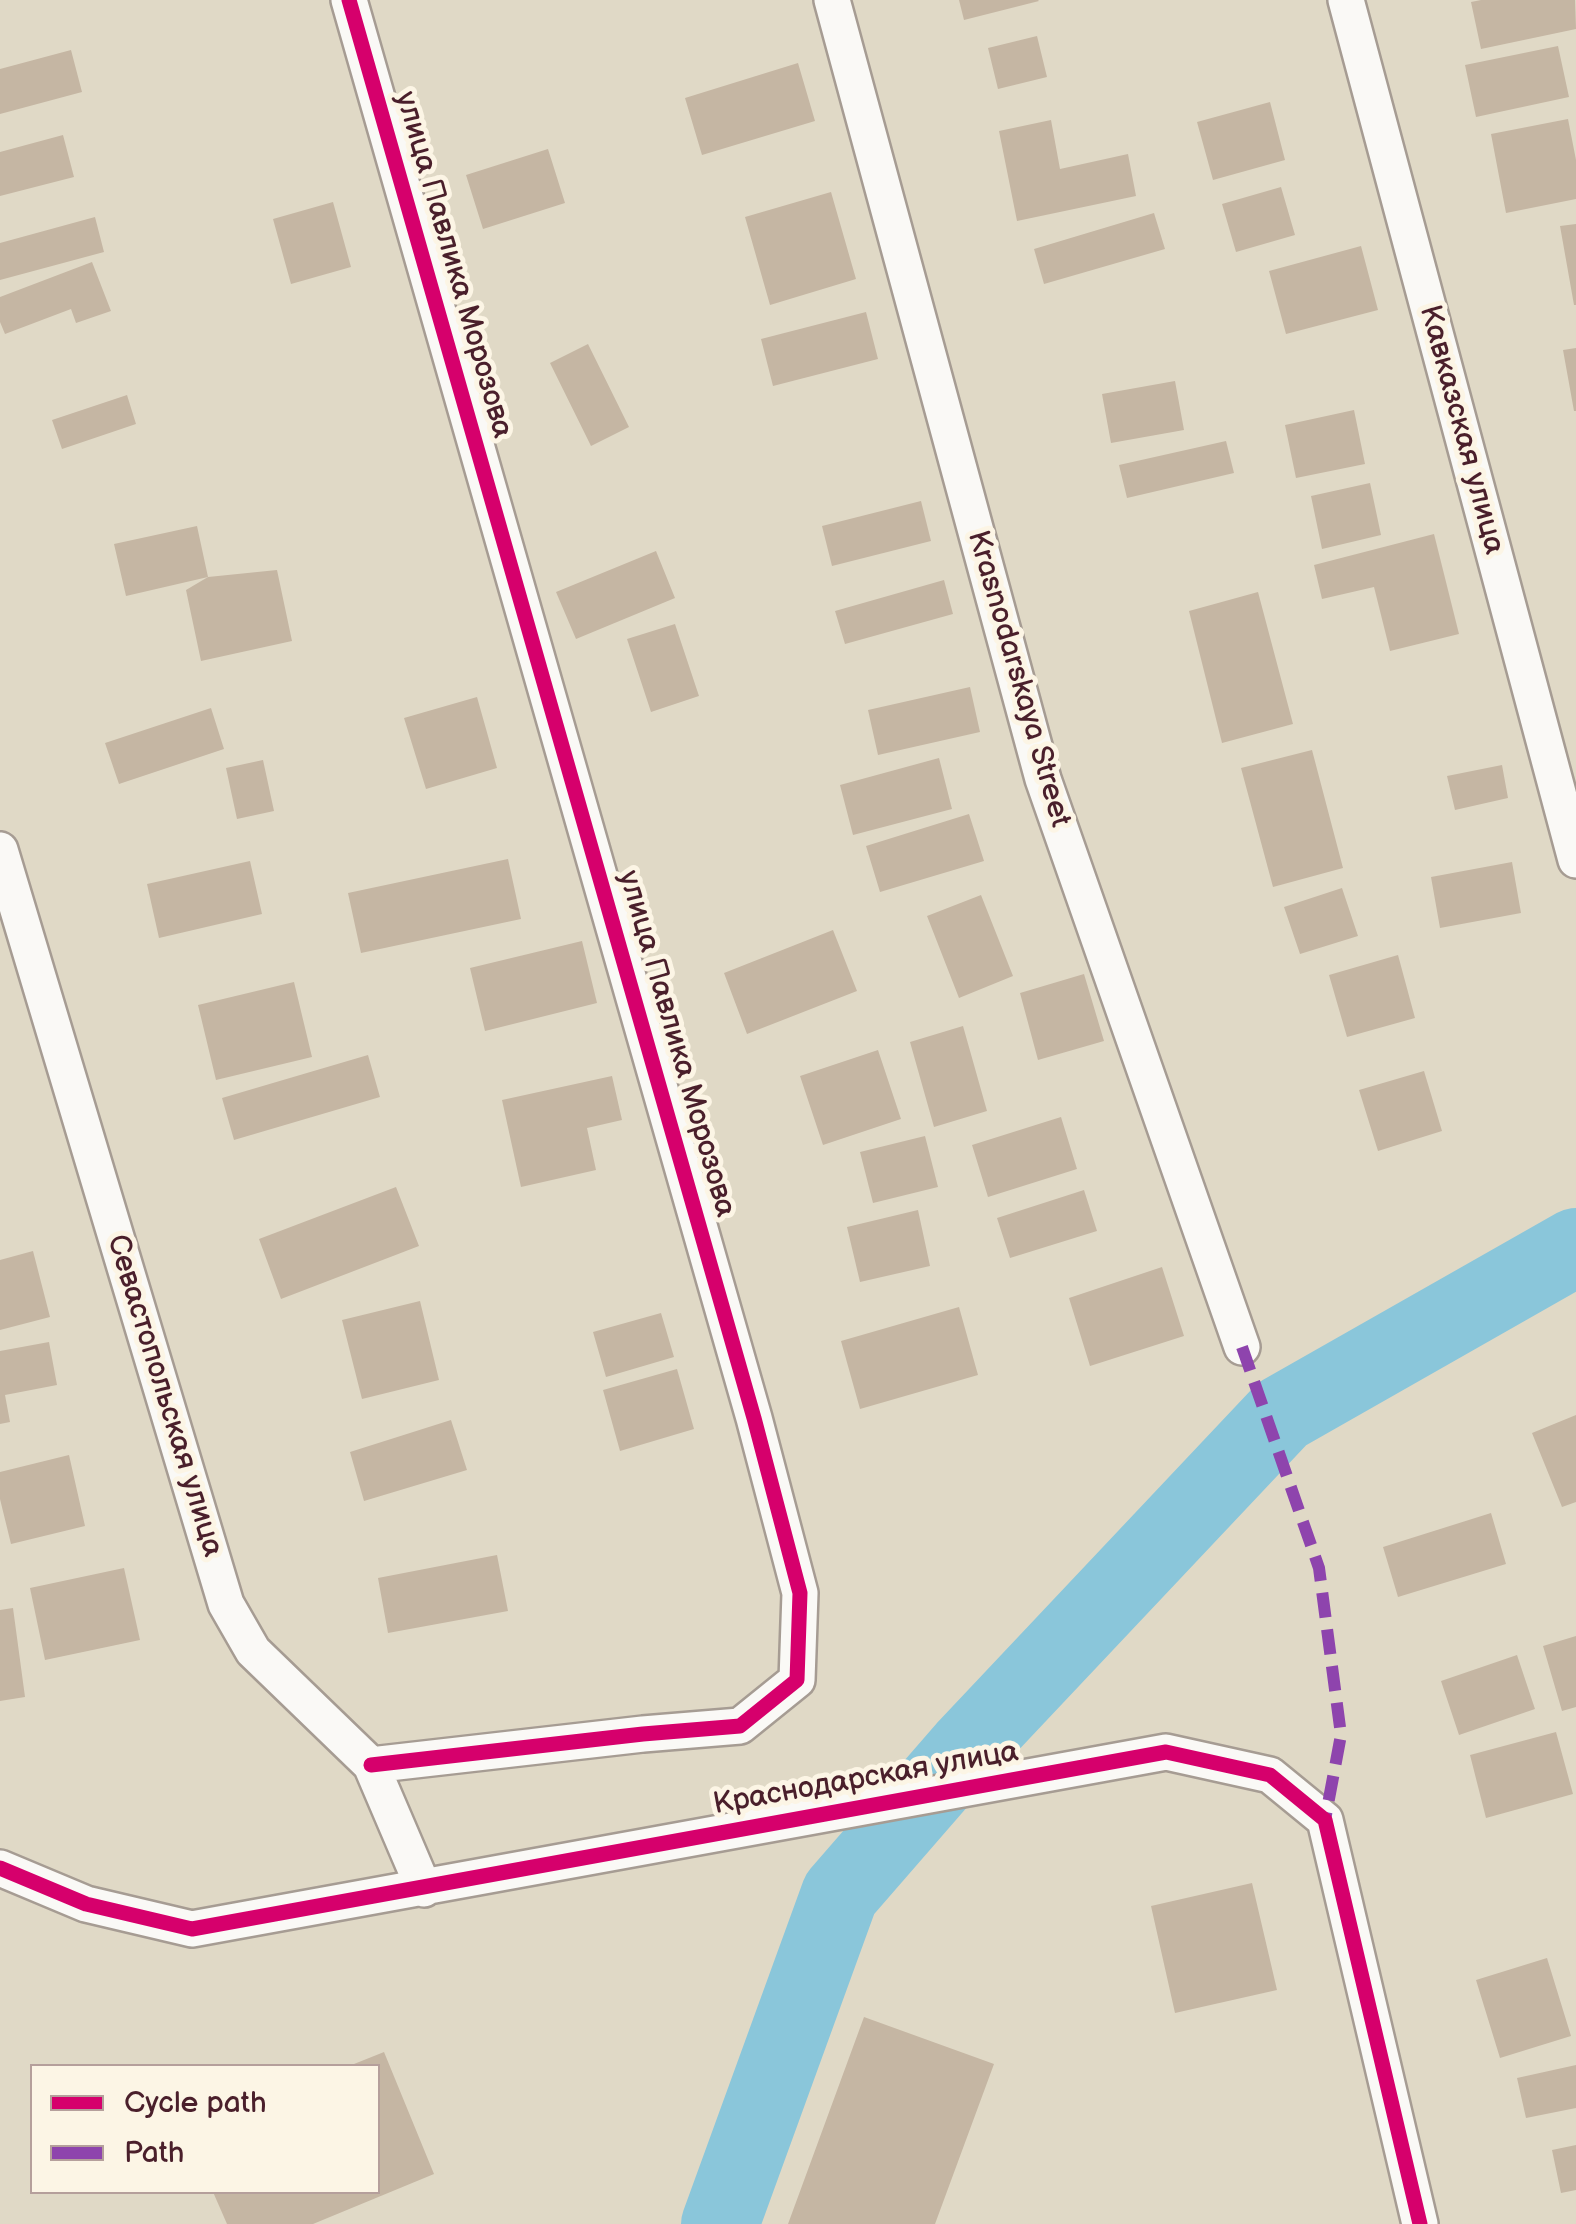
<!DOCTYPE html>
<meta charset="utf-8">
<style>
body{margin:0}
#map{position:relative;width:1576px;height:2224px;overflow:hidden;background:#e0d9c6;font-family:"Balsamiq Sans",sans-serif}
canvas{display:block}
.legend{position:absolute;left:30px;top:2064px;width:350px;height:130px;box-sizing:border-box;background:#fcf5e5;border:2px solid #b59f9b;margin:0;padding:12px 18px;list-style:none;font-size:30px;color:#4a1f2b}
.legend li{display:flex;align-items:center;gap:20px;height:50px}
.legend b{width:50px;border:2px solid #b59f9b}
</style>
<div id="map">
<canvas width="1576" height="2224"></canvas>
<ul class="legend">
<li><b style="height:12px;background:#d6006c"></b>Cycle path</li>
<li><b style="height:12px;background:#8e44ad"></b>Path</li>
</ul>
</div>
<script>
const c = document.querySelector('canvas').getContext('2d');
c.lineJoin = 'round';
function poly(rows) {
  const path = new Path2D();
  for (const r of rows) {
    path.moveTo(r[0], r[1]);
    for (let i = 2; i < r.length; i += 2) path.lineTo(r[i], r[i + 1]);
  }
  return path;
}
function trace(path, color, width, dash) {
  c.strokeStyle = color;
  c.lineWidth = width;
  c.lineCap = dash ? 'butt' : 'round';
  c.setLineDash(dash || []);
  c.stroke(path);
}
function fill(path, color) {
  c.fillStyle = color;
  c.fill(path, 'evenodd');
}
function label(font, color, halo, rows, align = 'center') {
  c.font = font + ' "Balsamiq Sans",sans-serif';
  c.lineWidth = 10;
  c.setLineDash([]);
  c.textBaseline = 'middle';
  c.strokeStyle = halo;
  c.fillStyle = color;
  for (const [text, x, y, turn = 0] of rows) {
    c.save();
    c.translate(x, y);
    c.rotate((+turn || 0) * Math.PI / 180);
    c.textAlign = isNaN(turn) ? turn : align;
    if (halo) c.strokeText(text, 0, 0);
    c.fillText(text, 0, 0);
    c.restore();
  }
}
trace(poly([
 [720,2224,840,1894,966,1749,1282,1414,1576,1247]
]), '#8ac6da', 78);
fill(poly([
 [959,0,1038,0,1039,1,964,20],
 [1481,0,1575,0,1576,29,1481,49,1471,2],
 [1037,36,1047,77,998,89,988,48],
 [1558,46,1569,97,1476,117,1465,65],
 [71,50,82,92,0,114,0,69],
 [798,63,815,121,702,155,685,98],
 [1270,102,1285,160,1213,180,1197,122],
 [1568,119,1576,160,1576,199,1506,213,1491,134],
 [1051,120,1060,169,1128,154,1136,196,1017,221,999,131],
 [63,135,74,177,0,196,0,152],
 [548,149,565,203,483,229,466,175],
 [1281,187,1295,235,1236,252,1222,204],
 [831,192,856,279,770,305,745,217],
 [333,202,351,267,291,284,273,219],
 [1154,213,1165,249,1044,284,1034,249],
 [95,217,104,252,0,280,0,243],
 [1576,224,1576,305,1574,305,1560,226],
 [1361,246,1378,310,1286,334,1269,271],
 [92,262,111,311,76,323,71,309,5,334,0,322,0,297],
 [866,312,878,359,773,386,761,339],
 [588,344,629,427,591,446,550,363],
 [1576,348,1576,411,1574,411,1563,350],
 [1175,381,1184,430,1111,443,1102,394],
 [127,395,136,424,62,449,52,420],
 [1354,410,1365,464,1296,478,1285,425],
 [1226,441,1234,473,1127,498,1119,465],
 [1370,483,1381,535,1322,549,1311,496],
 [921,501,931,541,832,566,822,526],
 [197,526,208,577,126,596,114,544],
 [1434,534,1459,634,1390,651,1374,587,1322,599,1314,565],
 [656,551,675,598,576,639,556,592],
 [277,570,292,641,201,661,186,590,208,577],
 [944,580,953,614,845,644,835,611],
 [1258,592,1293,724,1222,743,1189,611],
 [675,624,699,696,651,712,627,639],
 [970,687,980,732,878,755,868,710],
 [477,697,497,768,426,789,404,718],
 [211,708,224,749,119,784,105,743],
 [1312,750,1343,868,1273,887,1241,768],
 [939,758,952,809,853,835,840,785],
 [263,760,274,811,237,819,226,768],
 [1502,765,1508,798,1455,810,1447,776],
 [969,814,984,861,880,892,866,846],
 [508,859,521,919,361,953,348,893],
 [250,861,262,914,159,938,147,884],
 [1512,862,1521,913,1440,928,1431,877],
 [1342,888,1358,936,1300,954,1284,907],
 [981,895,1013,976,959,998,927,916],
 [833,930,857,991,747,1034,724,973],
 [582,941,597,1003,485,1031,470,968],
 [1398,955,1415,1018,1347,1037,1329,975],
 [1084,974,1104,1041,1038,1060,1020,993],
 [294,982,312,1057,216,1080,198,1005],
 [963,1026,987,1111,934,1127,910,1042],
 [878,1050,901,1119,823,1145,800,1076],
 [368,1055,380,1097,234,1140,222,1098],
 [1424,1071,1442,1131,1378,1151,1359,1090],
 [612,1076,622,1120,587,1128,596,1170,521,1187,502,1100],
 [1061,1117,1077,1169,988,1197,972,1145],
 [925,1136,938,1187,873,1203,860,1152],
 [396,1187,419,1246,281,1299,259,1239],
 [1084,1190,1097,1231,1010,1258,997,1218],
 [918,1210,930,1266,860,1282,847,1227],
 [33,1251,50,1317,0,1330,0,1260],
 [1162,1267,1184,1336,1090,1366,1069,1298],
 [420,1301,439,1380,362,1399,342,1320],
 [959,1307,978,1375,860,1409,841,1341],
 [661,1313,674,1357,606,1377,593,1332],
 [49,1342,57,1385,5,1395,10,1422,0,1424,0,1351],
 [677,1369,694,1429,620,1451,603,1390],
 [1576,1415,1576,1502,1562,1507,1532,1433],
 [451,1420,467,1470,364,1501,350,1452],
 [69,1455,85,1526,11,1544,0,1499,0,1472],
 [1491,1513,1506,1564,1398,1597,1383,1547],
 [497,1555,508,1611,388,1633,378,1578],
 [124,1568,140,1640,45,1660,30,1588],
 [13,1608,25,1697,0,1701,0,1610],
 [1576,1636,1576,1707,1562,1711,1543,1646],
 [1517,1655,1535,1709,1459,1735,1441,1681],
 [1556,1732,1573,1794,1486,1818,1470,1755],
 [1252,1883,1277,1990,1175,2013,1151,1906],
 [1547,1958,1571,2036,1500,2058,1476,1980],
 [864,2017,994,2064,935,2224,788,2224],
 [384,2052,434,2174,313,2224,227,2224,213,2192,378,2192,378,2066,349,2066],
 [1576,2065,1576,2108,1526,2118,1517,2078],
 [1576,2145,1576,2190,1561,2193,1552,2150]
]), '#c5b6a3');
const minor = poly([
 [349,0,754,1418,800,1593,797,1680,740,1726,643,1734,371,1765],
 [832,0,1043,779,1242,1347],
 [1346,0,1576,860],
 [0,850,226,1604,253,1651,371,1765,424,1889],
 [0,1868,86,1904,192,1929,1166,1752,1270,1775,1325,1820,1420,2224]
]);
trace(minor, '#a69c93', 40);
trace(minor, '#faf9f6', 35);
trace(poly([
 [1242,1347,1319,1568,1341,1735,1325,1820]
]), '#8e44ad', 12, [25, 12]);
trace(poly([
 [349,0,754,1418,800,1593,797,1680,740,1726,643,1734,371,1765],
 [0,1868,86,1904,192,1929,1166,1752,1270,1775,1325,1820,1420,2224]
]), '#d6006c', 15);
label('30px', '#4a1f2b', '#fcf5e5', [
 ["улица Павлика Морозова",453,265,74],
 ["Кавказская улица",1461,430,75],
 ["Krasnodarskaya Street",1018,679,74],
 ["улица Павлика Морозова",676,1044,74],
 ["Севастопольская улица",164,1396,73],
 ["Краснодарская улица",866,1779,-10]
]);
</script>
